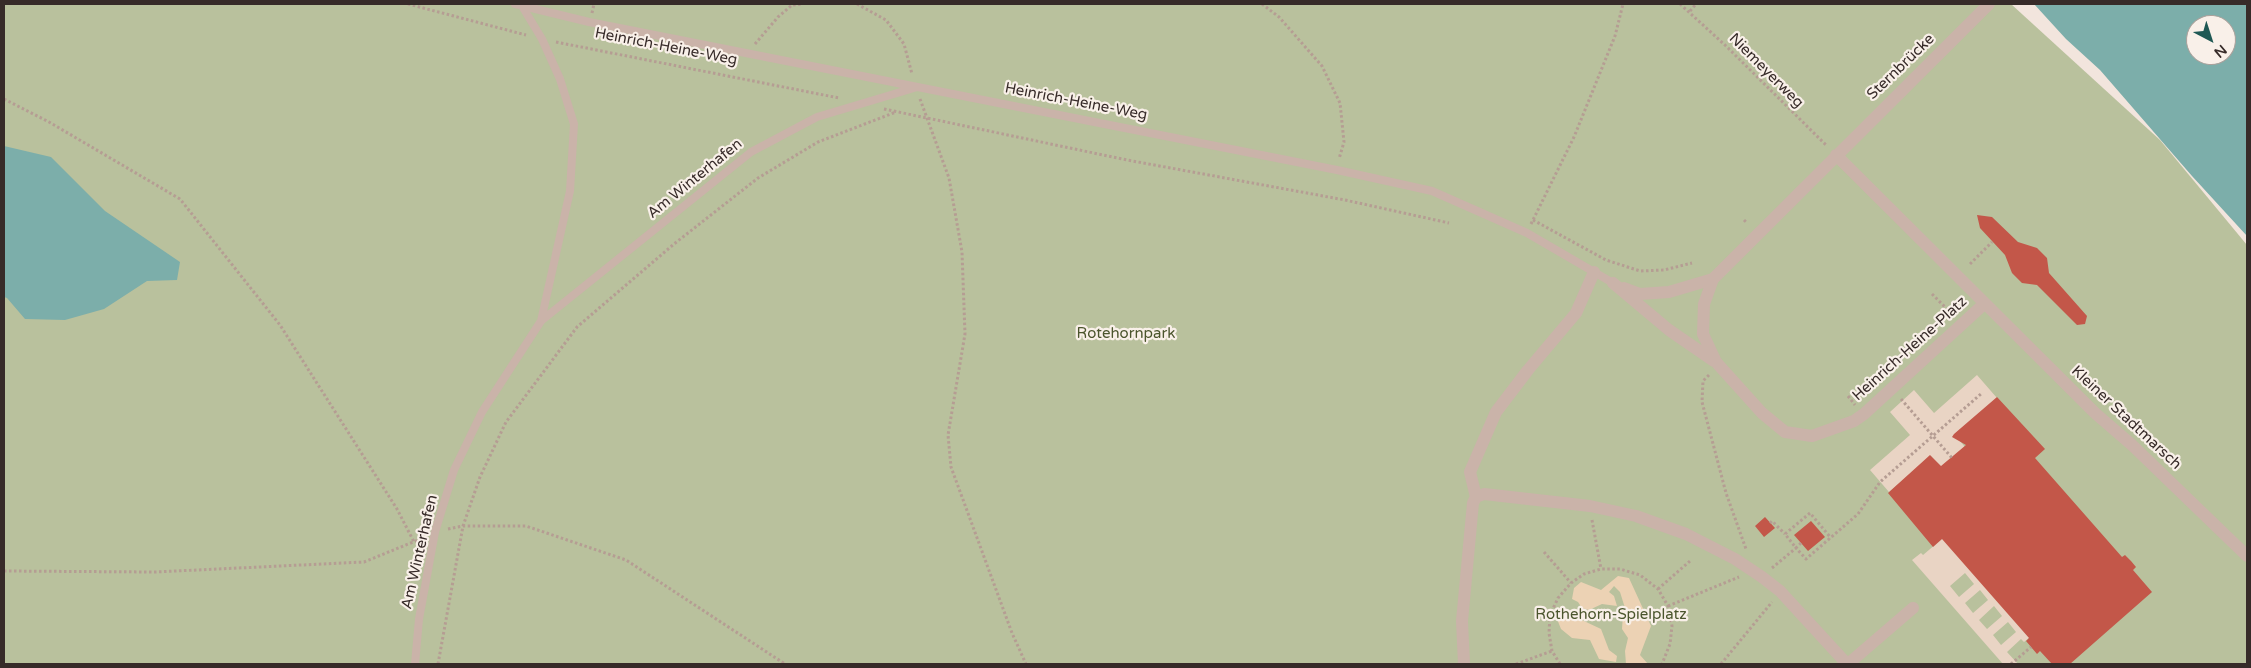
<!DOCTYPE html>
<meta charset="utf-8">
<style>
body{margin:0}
#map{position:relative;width:2251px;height:668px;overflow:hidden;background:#f2e5dd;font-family:"Varela Round",sans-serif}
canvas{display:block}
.frame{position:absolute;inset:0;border:5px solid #372b29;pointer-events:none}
.north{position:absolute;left:2186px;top:15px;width:50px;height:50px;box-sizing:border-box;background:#f9f0e9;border:1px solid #aba19c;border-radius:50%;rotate:140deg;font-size:14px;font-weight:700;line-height:20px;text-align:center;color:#372b29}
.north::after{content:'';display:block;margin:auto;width:18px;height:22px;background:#1f5854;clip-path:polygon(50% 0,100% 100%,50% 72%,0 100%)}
</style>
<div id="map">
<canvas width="2251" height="668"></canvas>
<div class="frame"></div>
<div class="north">N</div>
</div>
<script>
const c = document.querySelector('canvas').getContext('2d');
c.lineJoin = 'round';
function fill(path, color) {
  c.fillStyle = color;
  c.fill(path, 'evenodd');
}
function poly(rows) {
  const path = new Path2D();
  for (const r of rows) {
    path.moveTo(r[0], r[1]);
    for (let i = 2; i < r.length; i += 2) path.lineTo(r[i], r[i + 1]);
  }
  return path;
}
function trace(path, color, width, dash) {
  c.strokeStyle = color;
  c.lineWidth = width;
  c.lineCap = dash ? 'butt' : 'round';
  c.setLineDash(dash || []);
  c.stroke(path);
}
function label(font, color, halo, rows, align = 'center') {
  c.font = font + ' "Varela Round",sans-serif';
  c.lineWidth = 4.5;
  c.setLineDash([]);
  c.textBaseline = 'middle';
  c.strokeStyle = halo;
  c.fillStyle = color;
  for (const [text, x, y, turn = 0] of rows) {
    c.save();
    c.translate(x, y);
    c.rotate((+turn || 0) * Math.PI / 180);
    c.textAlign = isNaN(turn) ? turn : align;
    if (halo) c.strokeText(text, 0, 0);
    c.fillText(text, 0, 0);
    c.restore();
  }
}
fill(poly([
 [4,4,2011,4,2160,140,2247,245,2247,664,4,664]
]), '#b9c19d');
fill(poly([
 [1618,576,1629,578,1651,626,1640,655,1648,664,1626,664,1625,651,1628,638,1622,629,1623,614,1625,608,1620,592,1614,586,1609,592,1614,596,1617,606,1602,604,1589,610,1582,608,1578,602,1572,599,1574,588,1581,582,1601,590],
 [1563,607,1569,614,1601,629,1609,650,1617,656,1616,662,1599,659,1590,640,1572,638,1561,629,1557,619,1558,611]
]), '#ecd2b4');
fill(poly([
 [1977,375,1997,398,1955,435,1965,447,1941,468,1931,456,1889,492,1870,470,1910,435,1890,412,1914,390,1934,413],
 [1943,538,2030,637,2024,642,2021,639,2007,652,2018,664,2003,664,1912,560,1921,553,1923,555],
 [1965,573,1974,584,1959,597,1950,586],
 [1980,590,1988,600,1973,613,1965,603],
 [1994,606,2002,616,1987,629,1979,620],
 [2008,622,2016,632,2001,645,1993,635]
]), '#e9d4c4');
fill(poly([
 [2034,4,2247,4,2247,236,2192,176,2100,70,2066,39],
 [2196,25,2226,25,2226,55,2196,55],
 [4,146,51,157,105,211,180,262,177,280,147,281,104,309,65,320,25,319,7,298,4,297]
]), '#7caeaa');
fill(poly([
 [1977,215,1992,217,2018,242,2037,248,2047,258,2049,273,2087,316,2085,324,2077,325,2037,285,2022,283,2012,273,2005,255,1980,228],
 [1997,397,2045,449,2035,458,2122,557,2125,555,2131,561,2136,567,2133,570,2152,592,2070,664,2052,664,2040,651,2037,654,2026,641,2029,638,1942,539,1933,547,1888,493,1930,455,1941,466,1966,445,1952,437,1954,434],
 [1765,517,1775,528,1764,537,1755,526],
 [1811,521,1825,537,1808,551,1794,535]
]), '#c35749');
trace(poly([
 [408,4,526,35],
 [857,4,886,20,904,44,912,74],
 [1262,4,1279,17,1322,66,1340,103,1344,142,1339,159],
 [1680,4,1726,46,1827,146],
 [1690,11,1696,4],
 [592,13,594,4],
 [556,42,839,98],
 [755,44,778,17,792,5,802,4],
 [4,99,49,122,180,199,280,325,397,509,414,542],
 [920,99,949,178,962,252,965,334,948,435,951,467,1012,633,1026,664],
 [884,109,1127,160,1345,200,1449,223],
 [1533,220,1606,260,1640,271,1664,270,1692,263],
 [1744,220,1747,223],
 [1531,224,1574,137,1615,36,1623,4],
 [1970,264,1992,242],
 [1932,294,1953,315],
 [1709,375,1703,381,1702,402,1726,493,1746,549],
 [1848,396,1855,405],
 [1901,399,1952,458],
 [1592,520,1601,569],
 [1770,523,1772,521,1785,534],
 [448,529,463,526,526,526,626,560,785,664],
 [1801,543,1796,548,1785,534,1810,513,1831,538],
 [1544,552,1571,583],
 [1772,568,1796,548,1806,559,1858,514,1880,482,1982,393],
 [4,571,155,572,364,562,423,538],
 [1658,589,1690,561],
 [1668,606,1739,577],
 [438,664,463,526,480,477,506,422,577,327,674,244,758,178,818,142,896,112],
 [1516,664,1552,651],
 [1560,664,1552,651,1549,633,1550,615,1558,598,1571,583,1584,574,1601,569,1620,569,1640,575,1658,589,1668,606,1672,626,1670,644,1662,664],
 [1721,664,1772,602],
 [2011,664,2031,647]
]), '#b59d93', 3, [2.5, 2.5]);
trace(poly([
 [515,4,589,22,1337,170,1432,191,1527,233,1613,283],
 [522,6,542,39,560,79,574,124,570,191,541,321],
 [415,664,419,619,435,532,454,470,482,412,541,321,751,152,817,117,914,88]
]), '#cab3a9', 8);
trace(poly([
 [1836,155,2095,413,2132,445,2247,556],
 [1613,283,1669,330,1714,361],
 [1624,288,1640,294,1669,292,1713,279],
 [1984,304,1864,414,1854,421,1812,436,1785,432,1762,413,1716,362,1703,334,1704,304,1713,279,1989,4],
 [1476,497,1484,494,1590,506,1636,516,1686,534,1735,559,1762,577,1780,591,1847,664],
 [1464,664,1462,621,1473,503,1476,497,1470,472,1496,412,1528,370,1576,313,1594,272],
 [1848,664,1913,608]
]), '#cab3a9', 12);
label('15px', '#372b29', '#f9f0e9', [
 ["Heinrich-Heine-Weg",666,47,11],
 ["Sternbrücke",1901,67,-44],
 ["Niemeyerweg",1766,71,45],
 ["Heinrich-Heine-Weg",1076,102,11],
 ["Am Winterhafen",695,179,-39],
 ["Heinrich-Heine-Platz",1910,349,-42],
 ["Kleiner Stadtmarsch",2126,418,43],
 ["Am Winterhafen",420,552,-77]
]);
label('15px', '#4b552d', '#f9f0e9', [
 ["Rotehornpark",1126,334],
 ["Rothehorn-Spielplatz",1611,615]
]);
</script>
